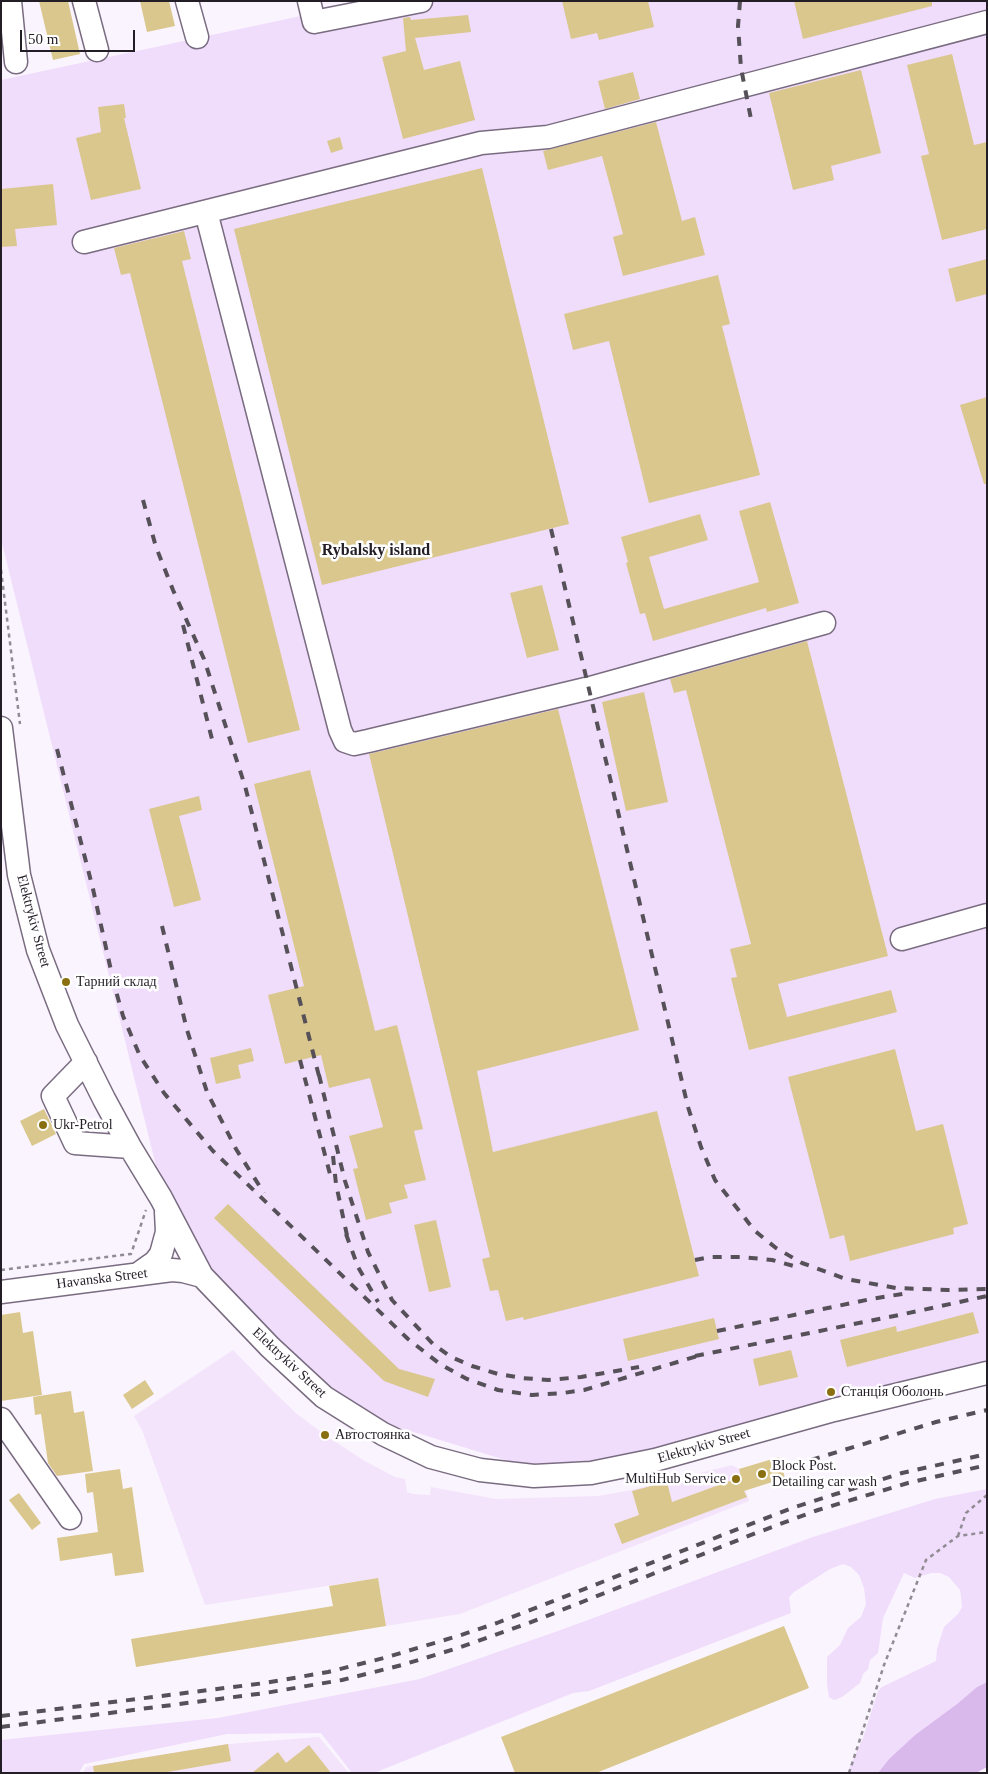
<!DOCTYPE html>
<meta charset="utf-8">
<style>
body{margin:0}
#map{position:relative;width:988px;height:1774px;overflow:hidden;background:#faf4fe;font-family:"Times New Roman",serif}
canvas{display:block}
.frame{position:absolute;inset:0;border:2px solid #231d26;pointer-events:none}
.scale{position:absolute;left:20px;top:30px;width:115px;height:22px;box-sizing:border-box;border:2px solid #231d26;border-top:0;padding-left:6px;font-size:15px;line-height:18px;white-space:nowrap;color:#231d26;-webkit-text-stroke:4px #fff;paint-order:stroke}
</style>
<div id="map">
<canvas width="988" height="1774"></canvas>
<div class="frame"></div>
<div class="scale">50 m</div>
</div>
<script>
const c = document.querySelector('canvas').getContext('2d');
c.lineJoin = 'round';
function fill(path, color) {
  c.fillStyle = color;
  c.fill(path, 'evenodd');
}
function poly(rows) {
  const path = new Path2D();
  for (const r of rows) {
    path.moveTo(r[0], r[1]);
    for (let i = 2; i < r.length; i += 2) path.lineTo(r[i], r[i + 1]);
  }
  return path;
}
function trace(path, color, width, dash) {
  c.strokeStyle = color;
  c.lineWidth = width;
  c.lineCap = dash ? 'butt' : 'round';
  c.setLineDash(dash || []);
  c.stroke(path);
}
function label(font, color, halo, rows, align = 'center') {
  c.font = font + ' "Times New Roman",serif';
  c.lineWidth = 5;
  c.setLineDash([]);
  c.textBaseline = 'middle';
  c.strokeStyle = halo;
  c.fillStyle = color;
  for (const [text, x, y, turn = 0] of rows) {
    c.save();
    c.translate(x, y);
    c.rotate((+turn || 0) * Math.PI / 180);
    c.textAlign = isNaN(turn) ? turn : align;
    if (halo) c.strokeText(text, 0, 0);
    c.fillText(text, 0, 0);
    c.restore();
  }
}
fill(poly([
 [233,1350,275,1393,297,1414,325,1435,363,1460,395,1477,405,1479,407,1492,413,1494,430,1495,431,1487,496,1499,598,1496,632,1490,732,1465,739,1469,749,1501,460,1614,386,1626,378,1578,205,1605,142,1430,134,1416],
 [319,1737,349,1773,83,1773,86,1767,228,1744]
]), '#f3e4fc');
fill(poly([
 [371,1,987,1,987,1376,558,1476,368,1418,178,1255,1,539,1,80],
 [987,1489,987,1682,977,1687,957,1704,915,1735,889,1759,878,1773,847,1773,863,1738,878,1691,882,1687,936,1661,937,1649,944,1627,958,1614,962,1607,961,1597,960,1590,949,1577,940,1573,931,1573,915,1578,904,1573,883,1618,878,1653,870,1660,868,1669,863,1674,860,1683,842,1697,834,1700,829,1697,827,1684,827,1657,840,1645,848,1628,861,1617,866,1604,864,1588,859,1575,851,1567,843,1564,830,1569,794,1592,789,1597,791,1613,589,1691,573,1693,374,1773,352,1773,321,1733,227,1734,84,1764,79,1773,1,1773,1,1740,218,1718,420,1679,558,1631,813,1537,935,1499]
]), '#f0dcfb');
fill(poly([
 [987,1682,987,1767,976,1773,878,1773,889,1759,915,1735,957,1704,977,1687]
]), '#d9b9ec');
fill(poly([
 [39,1,68,1,80,54,53,60],
 [140,1,169,1,175,26,147,32],
 [562,1,648,1,654,27,599,40,597,33,571,39],
 [794,1,932,1,932,6,803,39],
 [468,15,471,32,415,38,424,70,460,61,475,120,403,139,382,57,406,51,403,18,410,17,411,20],
 [952,54,974,145,987,142,987,229,942,240,921,156,929,154,907,65],
 [861,70,881,153,831,166,834,180,793,190,769,93],
 [633,72,640,99,605,109,598,81],
 [124,104,126,118,124,118,141,189,91,200,76,138,101,132,98,107],
 [656,122,682,221,695,217,705,255,623,276,613,237,623,234,602,156,548,170,543,151],
 [340,137,343,149,331,153,327,141],
 [482,168,569,524,322,585,234,229],
 [53,184,57,225,15,229,17,246,1,247,1,189],
 [184,231,191,259,182,261,300,730,248,743,130,273,121,275,114,248],
 [987,259,987,294,956,302,948,269],
 [718,275,730,324,722,326,760,475,649,503,609,341,573,350,564,314],
 [987,397,987,484,984,484,960,405],
 [770,502,799,603,767,612,766,608,653,641,645,613,640,614,626,563,628,562,621,537,700,514,708,540,649,557,664,609,759,582,739,511],
 [542,585,559,650,527,658,510,593],
 [807,641,888,956,778,984,787,1017,891,990,897,1012,749,1050,731,978,737,977,730,949,751,944,686,690,674,693,670,679],
 [644,692,668,802,626,811,602,702],
 [558,709,639,1030,477,1071,493,1152,657,1111,699,1276,524,1320,523,1317,506,1321,498,1290,490,1291,482,1259,490,1257,369,754],
 [310,770,375,1031,397,1025,423,1129,414,1131,426,1180,404,1185,408,1198,389,1203,392,1213,366,1220,353,1169,358,1168,349,1136,383,1127,370,1078,329,1088,321,1055,285,1064,268,995,304,986,254,784],
 [199,796,202,810,179,816,201,900,174,907,149,809],
 [251,1048,254,1061,238,1065,241,1078,216,1084,210,1058],
 [895,1049,916,1131,943,1124,968,1224,953,1228,954,1234,850,1261,844,1235,830,1239,788,1077],
 [44,1109,56,1134,32,1146,20,1121],
 [228,1204,399,1369,435,1379,428,1397,384,1381,214,1218],
 [436,1220,451,1287,429,1292,414,1225],
 [20,1312,23,1333,33,1331,42,1395,1,1401,1,1315],
 [973,1312,979,1333,847,1367,840,1340,896,1326,897,1332],
 [714,1318,719,1339,628,1361,623,1339],
 [791,1350,798,1377,759,1386,753,1359],
 [145,1380,154,1394,132,1409,123,1395],
 [71,1391,74,1413,84,1411,93,1471,57,1476,48,1463,41,1414,35,1415,33,1397],
 [779,1457,785,1478,744,1491,747,1497,622,1544,614,1524,639,1515,632,1491,667,1482,672,1502,741,1477,739,1469],
 [120,1469,123,1489,132,1487,144,1572,115,1576,112,1553,60,1561,57,1538,98,1532,93,1492,87,1493,85,1474],
 [19,1493,41,1523,32,1530,9,1500],
 [378,1578,386,1626,136,1667,131,1639,333,1606,329,1586],
 [784,1626,809,1688,596,1773,515,1773,501,1737],
 [228,1744,231,1761,162,1773,94,1773,93,1766],
 [309,1745,331,1773,252,1773,278,1752,286,1763]
]), '#dac78d');
const minor = poly([
 [10,1,16,62],
 [84,1,97,50],
 [187,1,197,37],
 [309,1,314,22,421,1],
 [206,212,340,730,345,741,354,744,368,741,590,688,824,623],
 [84,242,481,143,548,137,987,22],
 [1,728,19,875,38,950,67,1025,104,1099,130,1147,161,1198,202,1276,270,1347,324,1397,383,1434,431,1457,480,1470,534,1476,591,1473,655,1460,834,1410,987,1373],
 [902,939,987,915],
 [86,1062,53,1096,75,1143,130,1147],
 [138,1274,155,1262,161,1254,167,1232,166,1212],
 [1,1292,172,1270,183,1271,202,1276],
 [1,1419,70,1518]
]);
trace(minor, '#796c80', 25);
trace(poly([
 [1,570,20,724],
 [1,1270,131,1254,146,1210],
 [958,1536,966,1513,987,1495],
 [849,1773,884,1665,926,1560,958,1536,987,1532]
]), '#918b94', 2.5, [4, 4]);
trace(minor, '#fff', 22);
trace(poly([
 [740,1,738,26,741,68,751,119],
 [143,500,156,547,173,590,204,659,245,786,320,1080],
 [551,529,688,1107,701,1147,715,1180,755,1231,776,1248,802,1263,846,1279,896,1288,948,1290,987,1289],
 [183,625,213,743],
 [57,749,93,889,114,984,123,1016,140,1056,164,1093,213,1151,408,1339,440,1364,467,1379,498,1390,532,1395,563,1393,584,1390,701,1355],
 [162,926,187,1030,207,1092,236,1149,264,1193],
 [300,1060,330,1174],
 [319,1075,345,1181,368,1252,392,1300,433,1344,451,1357,472,1366,498,1374,522,1378,548,1380,581,1377,639,1367],
 [333,1156,336,1184,348,1240],
 [346,1234,358,1267,378,1302],
 [695,1260,710,1257,742,1257,772,1260,801,1268],
 [717,1331,871,1299,908,1293],
 [695,1356,904,1314,987,1296],
 [811,1460,936,1422,987,1410],
 [1,1716,265,1683,328,1672,384,1658,458,1636,497,1623,792,1508,902,1473,987,1454],
 [1,1727,265,1693,342,1680,402,1665,458,1648,529,1623,756,1533,818,1510,908,1483,987,1465]
]), '#565059', 4, [9, 9]);
for (const [x, y, r, color] of [
 [66,982,5,"#896f0f"],
 [43,1125,5,"#896f0f"],
 [831,1392,5,"#896f0f"],
 [325,1435,5,"#896f0f"],
 [762,1474,5,"#896f0f"],
 [736,1479,5,"#896f0f"]
]) {
  const dot = new Path2D();
  dot.arc(x, y, r, 0, 2 * Math.PI);
  c.fillStyle = color;
  c.fill(dot);
  trace(dot, '#fff', 2);
}
label('14px', '#231d26', '#fff', [
 ["Elektrykiv Street",33,921,75],
 ["Havanska Street",102,1279,-7],
 ["Elektrykiv Street",289,1363,43],
 ["Elektrykiv Street",704,1446,-16]
]);
label('14px', '#231d26', '#fff', [
 ["Тарний склад",76,982],
 ["Ukr-Petrol",53,1125],
 ["Cтанція Оболонь",841,1392],
 ["Автостоянка",335,1435],
 ["Block Post.",772,1466],
 ["Detailing car wash",772,1482],
 ["MultiHub Service",726,1479,"right"]
], 'left');
label('bold 16px', '#231d26', '#fff', [
 ["Rybalsky island",376,551]
]);
</script>
